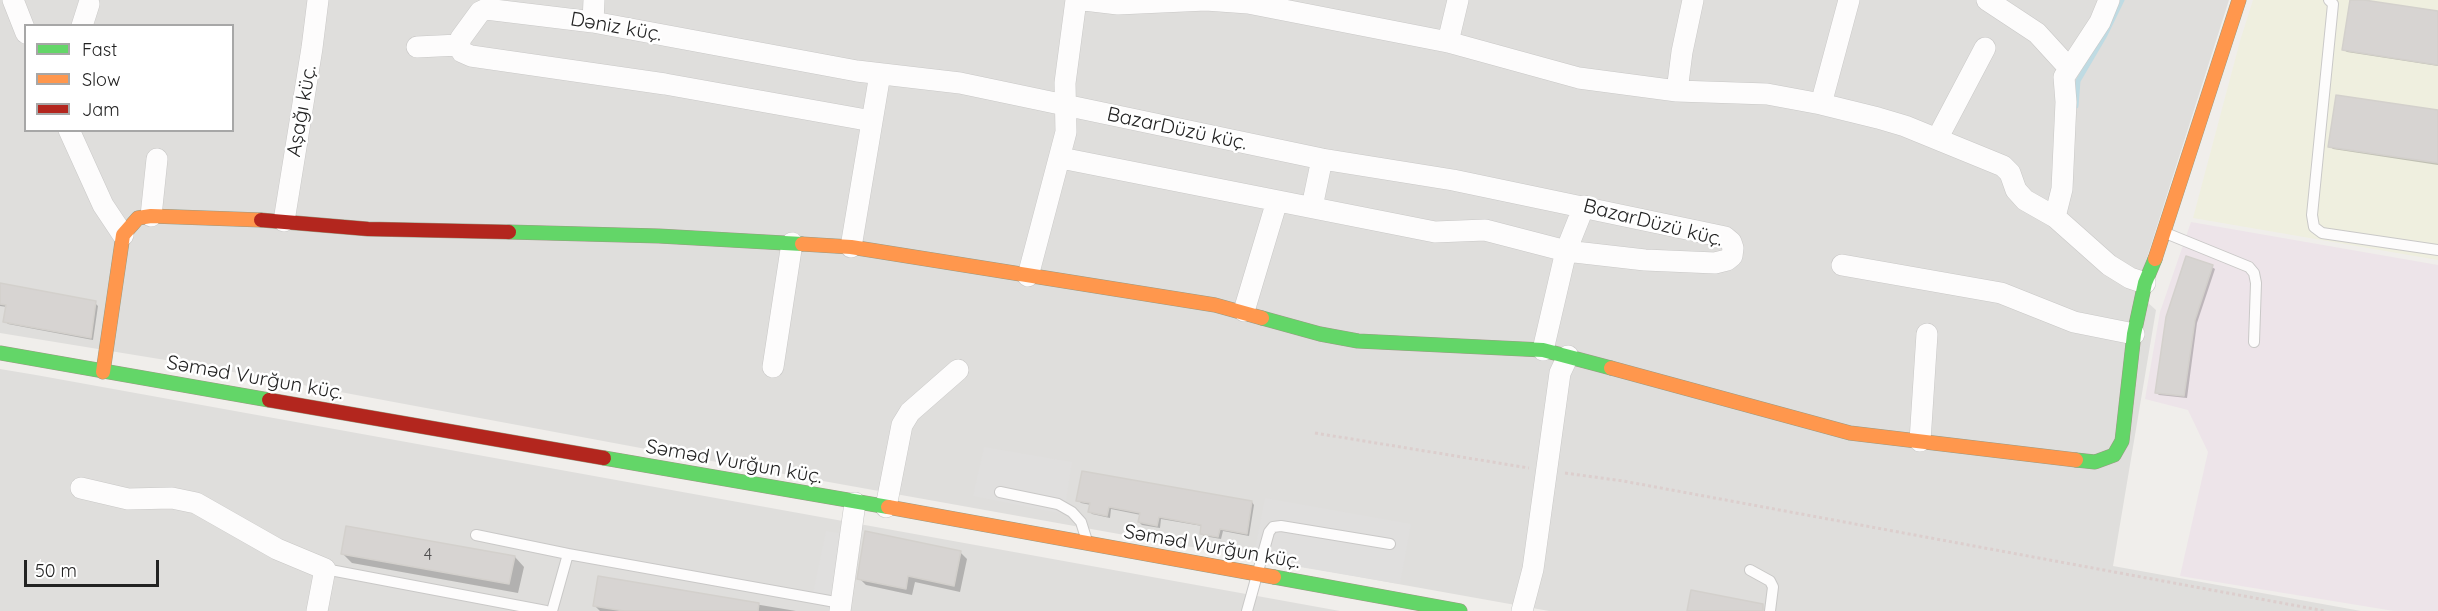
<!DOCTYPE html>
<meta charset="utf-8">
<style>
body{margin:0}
#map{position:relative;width:2438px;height:611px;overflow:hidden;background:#f0eeeb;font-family:Quicksand,sans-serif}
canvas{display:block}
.legend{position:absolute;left:24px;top:24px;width:210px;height:108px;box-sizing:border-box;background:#fff;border:2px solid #a7a7a7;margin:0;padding:8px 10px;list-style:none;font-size:18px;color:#222}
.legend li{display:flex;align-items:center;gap:12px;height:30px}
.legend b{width:30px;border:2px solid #a7a7a7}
.scale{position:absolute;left:24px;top:560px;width:135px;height:27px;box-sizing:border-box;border:3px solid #222;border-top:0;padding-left:8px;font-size:18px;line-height:21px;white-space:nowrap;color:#222;-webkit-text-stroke:4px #fff;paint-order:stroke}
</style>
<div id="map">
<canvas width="2438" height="611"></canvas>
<ul class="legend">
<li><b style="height:8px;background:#63d668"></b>Fast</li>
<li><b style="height:8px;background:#ff974d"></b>Slow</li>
<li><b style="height:8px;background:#b3261e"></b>Jam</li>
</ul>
<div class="scale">50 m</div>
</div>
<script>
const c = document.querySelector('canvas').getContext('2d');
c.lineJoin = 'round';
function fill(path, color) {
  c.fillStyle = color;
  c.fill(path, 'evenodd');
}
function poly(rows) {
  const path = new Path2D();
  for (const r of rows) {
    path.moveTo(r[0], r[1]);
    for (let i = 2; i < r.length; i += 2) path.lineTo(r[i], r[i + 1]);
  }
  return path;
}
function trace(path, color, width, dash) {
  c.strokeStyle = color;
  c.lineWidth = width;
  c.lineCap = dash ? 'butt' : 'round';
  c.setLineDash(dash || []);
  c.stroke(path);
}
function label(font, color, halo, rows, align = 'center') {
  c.font = font + ' Quicksand,sans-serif';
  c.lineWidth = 5;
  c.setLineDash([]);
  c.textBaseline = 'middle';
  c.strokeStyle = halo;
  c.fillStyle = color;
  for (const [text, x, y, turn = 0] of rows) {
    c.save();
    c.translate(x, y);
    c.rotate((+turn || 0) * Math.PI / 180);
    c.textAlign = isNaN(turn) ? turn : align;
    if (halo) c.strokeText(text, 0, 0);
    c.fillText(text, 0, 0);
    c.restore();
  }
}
fill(poly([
 [0,0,2229,0,2136,292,2156,310,2113,566,2361,611,1549,611,689,457,190,364,0,333],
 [26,26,232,26,232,130,26,130],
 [0,369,36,375,1340,611,0,611]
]), '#dfdedc');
fill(poly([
 [2191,222,2438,265,2438,611,2394,611,2180,576,2208,452,2188,410,2145,399,2160,312]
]), '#ede4e9');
fill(poly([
 [2253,0,2438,0,2438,260,2193,218,2240,41]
]), '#efefdf');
fill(poly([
 [984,447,1072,462,1064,514,973,496],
 [1265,498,1411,524,1400,584,1253,559],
 [826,531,851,535,841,603,812,598]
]), '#e0dfde');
fill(poly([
 [2352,0,2438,13,2438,66,2347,52,2344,50],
 [2438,111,2438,165,2333,149,2330,146],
 [2212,267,2215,269,2197,323,2187,398,2159,395,2156,392],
 [0,285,95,303,98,306,93,340,8,324,5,321,7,307,0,306],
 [1078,500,1252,502,1254,505,1249,536,1223,531,1221,539,1204,536,1201,533,1202,526,1161,519,1160,528,1142,525,1139,522,1141,515,1111,509,1110,518,1092,514,1090,512,1091,505,1081,503],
 [960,552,967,559,960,592,915,582,912,595,866,585,859,578],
 [343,554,515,557,524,567,518,593,352,563],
 [600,578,796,611,600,611,594,605]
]), '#0003');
trace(poly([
 [2076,106,2078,81,2105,35,2122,0]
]), '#bfdbe3', 5);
const building = poly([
 [2350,0,2364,0,2438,11,2438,65,2342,50,2350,0],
 [2336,95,2438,110,2438,163,2328,147,2336,95],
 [2186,256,2213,265,2195,320,2184,396,2155,393,2166,317,2186,256],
 [0,283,96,301,91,338,3,322,6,305,0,304,0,283],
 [1082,471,1252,501,1247,534,1220,529,1218,537,1200,534,1201,525,1159,517,1157,526,1138,522,1140,513,1109,507,1107,516,1088,512,1090,503,1076,501,1082,471],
 [346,526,515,556,509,584,341,554,346,526],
 [865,531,961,551,954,586,908,576,906,589,857,579,865,531],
 [598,576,759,603,758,611,624,611,593,606,598,576],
 [1691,590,1763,604,1763,611,1687,611,1691,590]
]);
fill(building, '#d7d4d2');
trace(building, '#d3d0cc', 1.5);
const lane = poly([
 [2329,0,2333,4,2312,215,2314,227,2322,233,2438,250],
 [2168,234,2249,267,2254,273,2256,283,2254,342],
 [1000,492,1058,504,1072,512,1081,522,1087,541],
 [476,535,568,554],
 [325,569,546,611],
 [1750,570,1770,581,1773,587,1770,611],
 [552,611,568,554,841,603],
 [1247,611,1269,532,1273,527,1281,526,1390,544]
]);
const street = poly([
 [13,0,26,33],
 [1084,0,1118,4,1206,0,1248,3,1448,42,1579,78,1677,91,1767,94,1821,104,1878,118,1905,126,2003,166,2010,173,2016,190,2025,200,2055,217,2109,265,2130,278,2145,283],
 [1987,0,2037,33,2069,68],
 [593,22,594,0],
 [82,26,89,4],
 [1448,42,1458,0],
 [417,47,459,45],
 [1677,91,1682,52,1693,0],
 [1821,104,1849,0],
 [872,121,665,84,471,56,462,52,459,45,461,38,480,12,486,9,593,22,857,71,960,83,1322,159,1453,180,1725,237,1731,242,1733,248,1732,256,1727,260,1715,263,1645,260,1566,251,1485,230,1435,232,1061,158],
 [69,130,103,205,123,235],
 [1937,139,1985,48],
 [1312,207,1322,159],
 [151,216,157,159],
 [2055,217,2062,189,2066,102,2064,77,2100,22,2109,0],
 [284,221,312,48,318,0],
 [851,247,880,74],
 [1842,265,2001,293,2074,322,2134,334],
 [1028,276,1066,132,1065,83,1076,0],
 [1244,311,1277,201],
 [1543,350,1566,251,1584,206],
 [773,367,792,243],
 [1920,441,1927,334],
 [81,488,128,499,172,498,196,503,277,549,325,569,317,611],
 [886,507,902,425,910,412,958,370],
 [840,611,855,503],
 [1522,611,1533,569,1560,373,1568,356]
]);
const fast = poly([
 [509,232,659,236,802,244],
 [1262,318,1320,334,1358,341,1543,350,1611,368],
 [0,353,269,400],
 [604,458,888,507],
 [2076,460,2095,462,2114,455,2122,441,2134,334,2145,283,2155,259],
 [1274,577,1460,611]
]);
const slow = poly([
 [802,244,851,247,1215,305,1262,318],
 [2155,259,2239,0],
 [1611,368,1850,433,2076,460],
 [103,372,123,235,138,218,151,216,261,220],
 [888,507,1274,577]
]);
const jam = poly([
 [261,220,368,229,509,232],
 [269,400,604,458]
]);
trace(lane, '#c9c8c7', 12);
trace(street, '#c9c8c7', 22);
trace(fast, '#999a82', 15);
trace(slow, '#999a82', 15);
trace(jam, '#999a82', 15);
trace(poly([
 [1315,433,1529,468],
 [1565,473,1623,481,2325,611]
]), '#dccecd', 3, [3, 3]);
trace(lane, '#fdfcfc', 10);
trace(street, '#fdfcfc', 21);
trace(fast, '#63d668', 14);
trace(slow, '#ff974d', 14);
trace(jam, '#b3261e', 14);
label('16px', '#4f4e4e', null, [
 ["4",428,555]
]);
label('20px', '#222', '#fff', [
 ["Dəniz küç.",616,27,10],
 ["Aşağı küç.",302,111,-80],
 ["BazarDüzü küç.",1177,129,12],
 ["BazarDüzü küç.",1653,223,14],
 ["Səməd Vurğun küç.",255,378,10],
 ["Səməd Vurğun küç.",734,462,10],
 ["Səməd Vurğun küç.",1212,547,10]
]);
</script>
